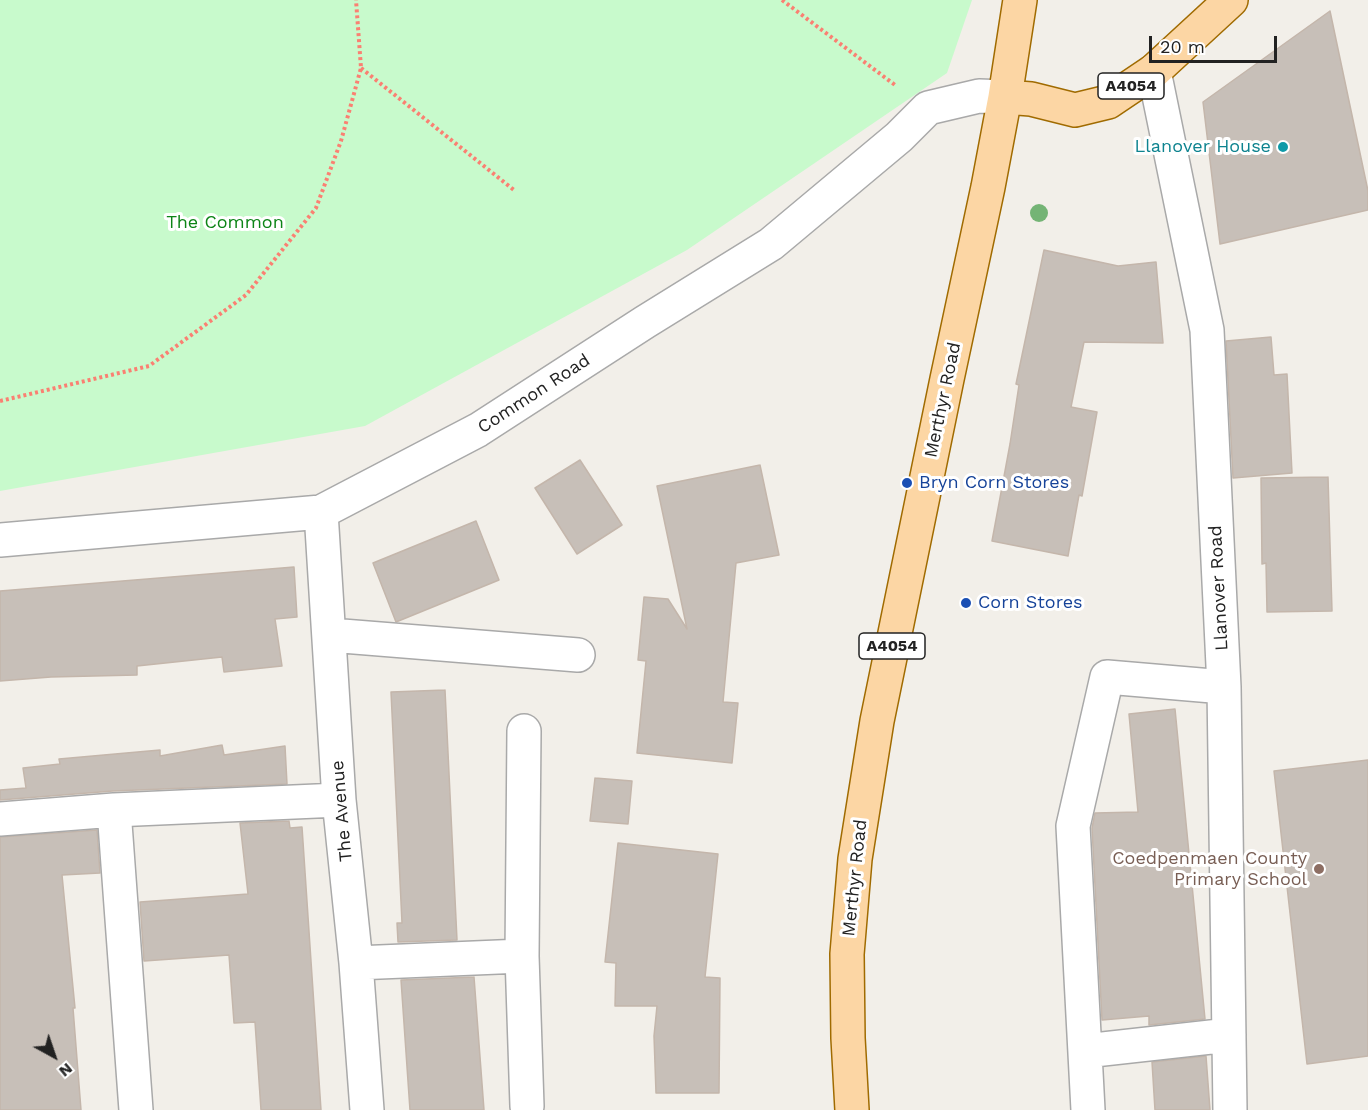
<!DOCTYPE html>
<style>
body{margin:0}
#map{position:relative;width:1368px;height:1110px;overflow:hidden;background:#f2efe9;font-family:"Work Sans",sans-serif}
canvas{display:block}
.north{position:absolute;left:24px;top:1026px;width:60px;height:60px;-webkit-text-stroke:4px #fff;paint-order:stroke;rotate:140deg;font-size:16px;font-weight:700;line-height:24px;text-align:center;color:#222}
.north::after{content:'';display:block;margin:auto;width:21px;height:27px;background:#222;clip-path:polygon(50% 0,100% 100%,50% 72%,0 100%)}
.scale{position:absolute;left:1149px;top:36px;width:128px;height:27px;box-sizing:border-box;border:3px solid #222;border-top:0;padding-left:8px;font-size:18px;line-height:21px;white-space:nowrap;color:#222;-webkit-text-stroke:4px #fff;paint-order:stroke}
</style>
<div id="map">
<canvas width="1368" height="1110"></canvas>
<div class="north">N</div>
<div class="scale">20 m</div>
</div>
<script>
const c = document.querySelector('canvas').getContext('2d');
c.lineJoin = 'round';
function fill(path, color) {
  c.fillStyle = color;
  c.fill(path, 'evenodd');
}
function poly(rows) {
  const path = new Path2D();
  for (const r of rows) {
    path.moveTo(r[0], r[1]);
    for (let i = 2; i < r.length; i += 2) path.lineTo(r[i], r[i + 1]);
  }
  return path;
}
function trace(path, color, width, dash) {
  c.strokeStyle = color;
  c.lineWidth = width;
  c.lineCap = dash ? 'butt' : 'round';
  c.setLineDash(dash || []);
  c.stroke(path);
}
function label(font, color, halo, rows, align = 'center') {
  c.font = font + ' "Work Sans",sans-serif';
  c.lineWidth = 6;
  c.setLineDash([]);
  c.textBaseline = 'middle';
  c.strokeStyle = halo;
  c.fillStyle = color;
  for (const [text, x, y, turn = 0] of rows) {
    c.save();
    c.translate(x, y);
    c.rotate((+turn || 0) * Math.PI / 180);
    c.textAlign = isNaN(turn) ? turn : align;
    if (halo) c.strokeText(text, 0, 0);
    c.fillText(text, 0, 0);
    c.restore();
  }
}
fill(poly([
 [0,0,972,0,947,73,687,250,365,426,0,491]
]), '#c8facc');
const building = poly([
 [1330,11,1368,191,1368,210,1220,244,1203,102,1330,11],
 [1044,250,1118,266,1156,262,1163,343,1084,342,1071,407,1097,412,1082,496,1079,495,1068,556,992,541,1010,444,1019,385,1016,384,1044,250],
 [1271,337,1274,375,1287,374,1292,473,1233,478,1226,341,1271,337],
 [580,460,622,525,577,554,535,488,580,460],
 [760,465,779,555,736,563,723,702,738,703,732,763,637,753,646,661,638,660,644,597,668,599,687,629,657,486,760,465],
 [1328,477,1332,611,1267,612,1266,563,1262,564,1261,478,1328,477],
 [476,521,499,580,396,622,373,563,476,521],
 [294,567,297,617,275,619,282,666,224,672,222,657,137,666,137,675,51,677,0,681,0,591,294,567],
 [445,690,457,940,398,942,397,923,402,923,391,692,445,690],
 [1175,709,1205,1019,1149,1025,1149,1016,1102,1020,1092,828,1095,813,1138,812,1129,714,1175,709],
 [222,745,224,755,285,746,287,784,113,791,0,800,0,790,26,788,23,768,60,764,59,759,160,750,160,756,222,745],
 [1368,760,1368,1056,1307,1064,1274,771,1368,760],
 [595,778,632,781,628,824,590,821,595,778],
 [289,821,290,828,302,827,321,1110,261,1110,255,1022,234,1023,229,955,144,961,140,902,248,894,240,823,289,821],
 [97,830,100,873,62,875,75,1008,73,1008,81,1110,0,1110,0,837,97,830],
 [618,843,718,854,705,977,720,978,719,1093,656,1093,654,1036,657,1006,615,1006,616,963,605,962,618,843],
 [474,977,484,1110,410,1110,401,980,474,977],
 [1206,1056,1210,1110,1155,1110,1152,1062,1206,1056]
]);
fill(building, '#c7bfb8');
trace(building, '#c4b6ab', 1.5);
const minor = poly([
 [1154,71,1207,330,1224,687,1230,1110],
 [321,512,339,800,356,963,367,1110],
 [0,540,321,512,478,430,645,322,771,244,899,137,928,108,979,96,1005,97],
 [330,635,578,655],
 [524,731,522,956,527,1106],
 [114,810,136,1110],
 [0,819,114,810,339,800],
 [356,963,522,956],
 [1085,1051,1229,1035],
 [1088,1110,1073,826,1107,677,1224,687]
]);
const major = poly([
 [1005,97,1031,99,1075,110,1108,102,1154,71,1231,0],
 [852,1110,848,1038,847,954,855,859,877,721,947,379,988,187,1005,97,1020,0]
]);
trace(minor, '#a9a9a9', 36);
trace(major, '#a06b00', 36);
trace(poly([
 [782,0,895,85],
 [361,68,514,190],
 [0,401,149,366,246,295,316,208,341,141,361,68,356,0]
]), '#fa8072', 4, [3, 3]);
trace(minor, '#fff', 33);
trace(major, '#fcd6a4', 33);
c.fillStyle = '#74b475';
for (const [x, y] of [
 [1039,213]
]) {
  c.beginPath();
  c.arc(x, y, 9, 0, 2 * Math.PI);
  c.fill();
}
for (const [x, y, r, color] of [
 [1283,147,6,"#0f9aa8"],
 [907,483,6,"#1a4fb4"],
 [966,603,6,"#1a4fb4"],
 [1319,869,6,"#8d6e63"]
]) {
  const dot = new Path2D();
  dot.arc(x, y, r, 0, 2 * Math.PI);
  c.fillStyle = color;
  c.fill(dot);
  trace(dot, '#fff', 2);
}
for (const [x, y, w] of [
 [1131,86,66],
 [892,646,66]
]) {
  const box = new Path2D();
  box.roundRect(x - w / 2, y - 13, w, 26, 4.5);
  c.fillStyle = '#fff';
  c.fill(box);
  trace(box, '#222', 1.5);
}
label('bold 16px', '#222', null, [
 ["A4054",1131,86],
 ["A4054",892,646]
]);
label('18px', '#0d838f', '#fff', [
 ["Llanover House",1271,147]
], 'right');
label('18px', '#0c8416', '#fff', [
 ["The Common",225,223]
]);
label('18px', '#222', '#fff', [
 ["Common Road",534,394,-33],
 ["Merthyr Road",943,400,-78],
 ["Llanover Road",1219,588,-93],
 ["The Avenue",342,811,-95],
 ["Merthyr Road",855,878,-84]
]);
label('18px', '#164399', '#fff', [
 ["Bryn Corn Stores",919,483],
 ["Corn Stores",978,603]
], 'left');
label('18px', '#785e54', '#fff', [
 ["Coedpenmaen County",1307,859],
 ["Primary School",1307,880]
], 'right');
</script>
